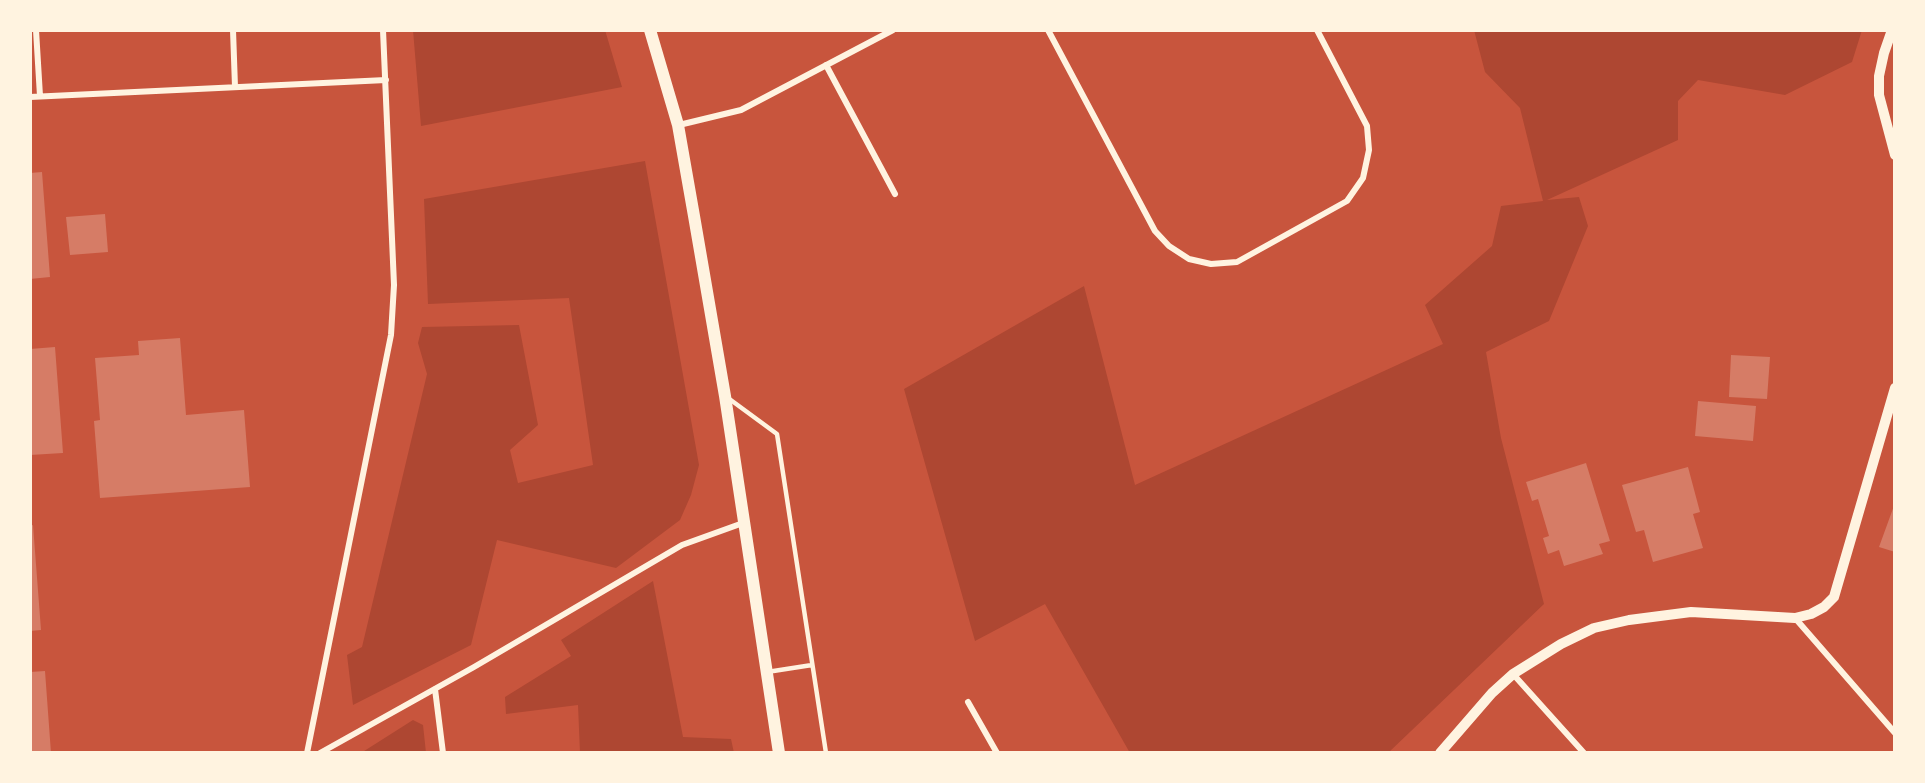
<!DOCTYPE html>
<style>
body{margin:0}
#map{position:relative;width:1925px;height:783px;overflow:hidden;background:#c8553d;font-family:"Nunito Sans",sans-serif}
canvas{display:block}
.frame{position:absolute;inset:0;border:32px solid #fff3e0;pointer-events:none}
</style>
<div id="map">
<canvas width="1925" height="783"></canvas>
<div class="frame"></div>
</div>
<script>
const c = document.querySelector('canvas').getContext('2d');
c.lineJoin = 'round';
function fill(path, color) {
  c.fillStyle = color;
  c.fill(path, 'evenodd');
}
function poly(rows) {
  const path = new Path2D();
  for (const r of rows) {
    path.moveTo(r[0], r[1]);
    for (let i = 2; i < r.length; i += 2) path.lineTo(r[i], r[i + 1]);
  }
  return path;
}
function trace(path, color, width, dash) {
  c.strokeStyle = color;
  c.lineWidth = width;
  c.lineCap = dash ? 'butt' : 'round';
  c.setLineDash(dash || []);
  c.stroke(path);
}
fill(poly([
 [413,30,605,30,622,87,421,126],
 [1474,30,1862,30,1852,62,1785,95,1698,80,1678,101,1678,140,1547,200,1579,197,1588,226,1549,321,1486,352,1501,438,1544,604,1388,753,1130,753,1045,604,975,641,904,389,1084,286,1135,485,1443,344,1425,305,1492,246,1501,206,1543,201,1520,108,1485,72],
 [645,161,699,465,691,495,680,520,616,568,497,540,471,645,353,705,347,655,362,647,427,374,418,343,422,327,519,325,538,425,510,450,518,483,593,465,569,298,428,304,424,199],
 [653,581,683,737,731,739,734,753,580,753,578,705,506,714,505,697,571,656,561,640],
 [413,720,423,725,426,753,361,753]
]), '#ae4732');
fill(poly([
 [42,172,50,277,30,279,30,173],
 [105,214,108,252,70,255,66,217],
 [180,338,186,415,244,410,250,487,100,498,94,421,100,420,95,358,139,355,138,341],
 [55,347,63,453,30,455,30,349],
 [1731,355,1770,357,1767,399,1729,397],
 [1698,401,1756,406,1753,441,1695,436],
 [1586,463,1610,541,1599,544,1603,554,1564,566,1559,550,1548,554,1543,538,1549,536,1538,499,1532,501,1526,482],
 [1688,467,1700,512,1693,514,1703,548,1653,562,1644,530,1636,532,1622,485],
 [1895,503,1895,552,1879,547],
 [33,525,41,630,30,631,30,526],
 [45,671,51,753,30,753,30,672]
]), '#d67c66');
trace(poly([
 [728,398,777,434,826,753],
 [767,672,812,665]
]), '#fff3e0', 4.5);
trace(poly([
 [36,30,40,96],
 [233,30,235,87],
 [1048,30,1155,231,1169,246,1189,259,1211,264,1237,262,1347,201,1363,178,1369,150,1367,126,1317,30],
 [826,65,895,194],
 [30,97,386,80],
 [679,125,741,110,893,30],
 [1795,618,1895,733],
 [1513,674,1584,753],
 [435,689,443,753],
 [968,702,997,753],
 [307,753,391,335,394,285,383,30],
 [320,753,474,667,682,545,743,523]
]), '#fff3e0', 6);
trace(poly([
 [1892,30,1884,53,1879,76,1879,95,1895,155],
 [1440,753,1492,693,1513,674,1561,644,1594,628,1629,620,1691,612,1795,618,1811,614,1824,607,1834,597,1895,388]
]), '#fff3e0', 10);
trace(poly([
 [650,30,678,125,694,216,725,396,779,753]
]), '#fff3e0', 12);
</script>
